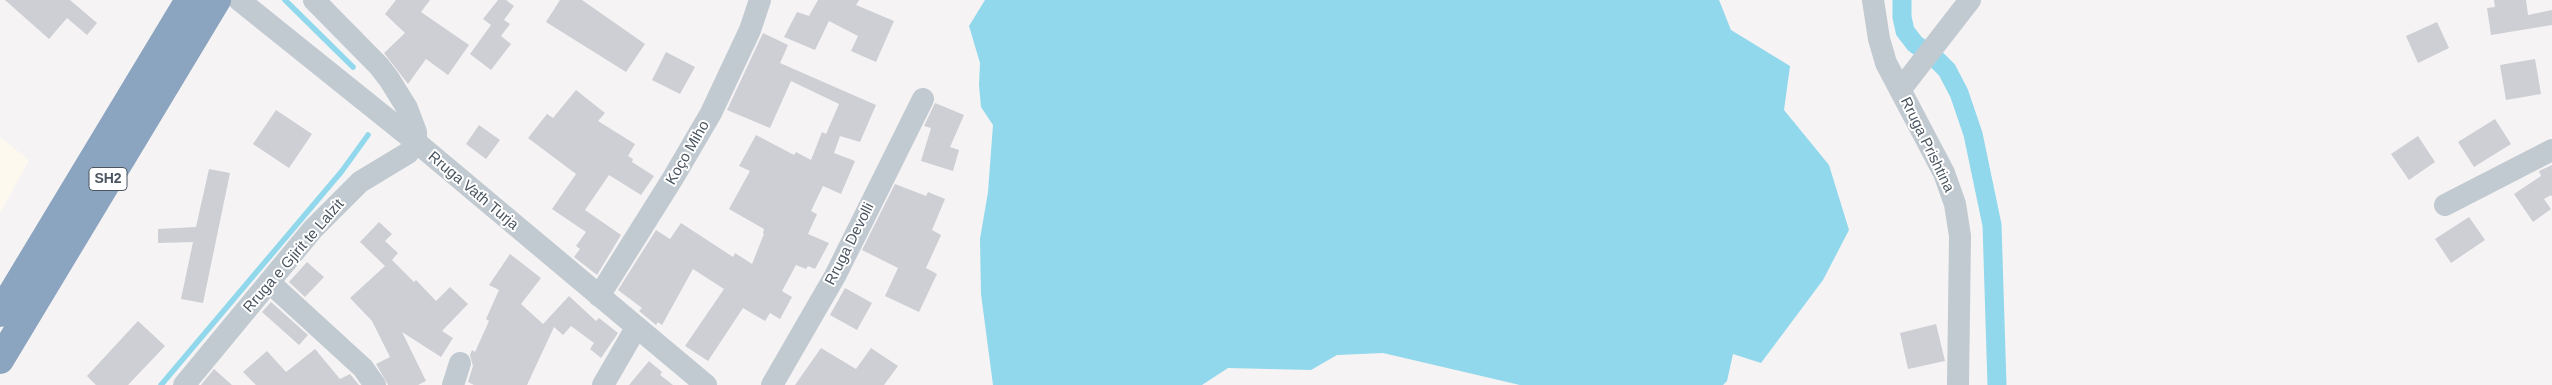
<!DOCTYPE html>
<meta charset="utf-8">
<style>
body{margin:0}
canvas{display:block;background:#f5f3f3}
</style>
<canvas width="2552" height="385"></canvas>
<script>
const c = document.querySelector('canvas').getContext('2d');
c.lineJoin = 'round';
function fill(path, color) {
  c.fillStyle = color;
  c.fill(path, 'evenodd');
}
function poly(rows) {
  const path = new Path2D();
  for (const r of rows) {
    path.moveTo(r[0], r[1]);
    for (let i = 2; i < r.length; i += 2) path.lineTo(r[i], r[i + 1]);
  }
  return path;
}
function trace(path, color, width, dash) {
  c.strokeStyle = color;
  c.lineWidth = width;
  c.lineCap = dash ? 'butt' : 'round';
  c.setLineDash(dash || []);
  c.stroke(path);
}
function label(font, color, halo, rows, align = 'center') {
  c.font = font + ' Arial,sans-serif';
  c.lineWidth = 4;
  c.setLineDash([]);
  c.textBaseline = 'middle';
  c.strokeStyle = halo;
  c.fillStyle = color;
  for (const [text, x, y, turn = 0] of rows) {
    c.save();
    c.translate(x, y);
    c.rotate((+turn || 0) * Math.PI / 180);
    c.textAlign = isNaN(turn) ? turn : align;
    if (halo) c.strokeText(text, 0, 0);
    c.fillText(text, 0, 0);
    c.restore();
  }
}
fill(poly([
 [0,137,29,160,0,213]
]), '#fdf9ef');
fill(poly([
 [985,0,1719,0,1731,30,1790,66,1784,110,1829,165,1849,230,1823,280,1761,363,1733,354,1727,381,1723,385,1520,385,1383,353,1337,355,1311,370,1228,368,1202,385,993,385,981,294,980,239,988,192,993,125,981,107,979,85,980,63,969,26]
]), '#91d8ec');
trace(poly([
 [285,0,353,67],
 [161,385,342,171,368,135]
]), '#91d8ec', 5.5);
trace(poly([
 [1902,0,1902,17,1905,31,1915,44,1934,57,1947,70,1959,93,1973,134,1992,225,1997,385]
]), '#91d8ec', 19);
fill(poly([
 [5,0,70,0,97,23,87,35,67,18,49,39],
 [396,0,430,0,421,12,469,45,448,75,426,59,408,84,384,53,405,33,385,14],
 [498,0,506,0,514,6,504,20,510,24,501,36,511,44,491,70,470,54,491,25,483,19],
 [560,0,582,0,645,44,626,72,546,22],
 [818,0,859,0,856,5,894,21,876,62,851,51,858,36,829,21,815,50,784,37,797,12,809,16],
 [2494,0,2526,0,2528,15,2552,10,2552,25,2491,35,2487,8,2495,7],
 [2437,22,2449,48,2418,63,2406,36],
 [763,33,788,45,780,63,876,105,860,142,840,136,834,153,855,161,841,194,823,186,811,211,817,214,808,234,829,243,815,269,808,266,806,269,796,265,782,291,792,297,780,319,770,313,765,321,743,308,708,361,685,346,724,289,693,269,662,325,658,322,656,325,639,311,642,308,618,290,656,230,670,239,681,223,733,257,735,253,752,264,764,234,763,233,764,229,729,209,750,171,739,166,756,135,794,155,796,152,811,160,822,132,826,134,839,104,791,81,770,128,727,110],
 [666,52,695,67,680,94,652,80],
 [2535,59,2541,94,2506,100,2500,65],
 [576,90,605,113,598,121,635,144,628,156,633,159,632,162,654,176,641,195,609,175,585,210,621,235,597,275,574,257,580,249,576,246,586,232,552,209,576,174,528,138,547,114,553,118],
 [935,103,964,115,950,147,959,150,953,171,921,161,931,128,924,126],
 [276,110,312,134,289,168,253,144],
 [2495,119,2511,144,2474,167,2458,142],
 [479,125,500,140,486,159,466,144],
 [2418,136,2435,162,2409,180,2391,154],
 [2552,165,2552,197,2551,195,2544,199,2551,209,2533,222,2514,194,2541,176,2539,171],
 [209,169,230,173,203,303,181,299,193,242,158,243,158,229,196,227],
 [895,184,926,196,928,192,945,199,932,230,941,235,926,268,937,274,919,312,885,296,898,268,862,250],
 [2469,217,2485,240,2451,263,2435,239],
 [379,222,392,234,385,241,398,253,392,260,414,282,416,280,436,301,450,287,468,304,442,331,453,338,441,357,402,332,426,381,418,385,388,385,376,364,390,357,372,321,350,298,385,266,360,242],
 [510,254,541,278,521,304,543,324,569,296,596,321,599,318,618,333,601,358,590,349,594,343,571,326,563,335,554,327,527,385,474,385,468,382,473,366,470,355,472,350,475,352,489,321,486,319,499,290,489,285],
 [307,262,324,277,305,297,289,282],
 [845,288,872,303,857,330,830,315],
 [271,302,308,335,299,345,262,312],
 [138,321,165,346,128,385,96,385,87,376],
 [1936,324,1945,361,1908,369,1900,333],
 [821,348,856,369,871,348,898,366,884,385,795,385],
 [315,349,340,379,350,374,359,385,256,385,243,372,267,351,286,372],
 [649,361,662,372,660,375,673,385,629,385],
 [214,369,232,385,201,385]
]), '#cdcfd5');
trace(poly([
 [239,0,416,142,706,385],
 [1873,0,1879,39,1886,63,1944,173,1955,204,1960,236,1958,385],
 [1900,90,1970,0],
 [2445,205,2552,150],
 [269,282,363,368,375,385],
 [599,296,673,178,711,113,750,30,760,0],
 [184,385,313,229,360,182,408,153,416,142,416,132,407,108,389,79,379,66,314,0],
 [453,385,460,363],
 [603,385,636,328],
 [772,385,835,276,923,99]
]), '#c1c9d1', 22);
trace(poly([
 [0,313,189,0],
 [0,360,217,0]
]), '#8ba4c0', 28);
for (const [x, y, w] of [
 [108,179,38]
]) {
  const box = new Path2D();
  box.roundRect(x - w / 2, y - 11.5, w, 23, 4);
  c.fillStyle = '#fff';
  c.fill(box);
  trace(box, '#4a5560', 1);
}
label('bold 14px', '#4a5560', null, [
 ["SH2",108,179]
]);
label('15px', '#4a5560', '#fff', [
 ["Rruga Prishtina",1927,145,64],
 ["Koço Miho",688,153,-60],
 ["Rruga Vath Turja",473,191,40],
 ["Rruga Devolli",850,244,-63],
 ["Rruga e Gjirit te Lalzit",294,256,-49]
]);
</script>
